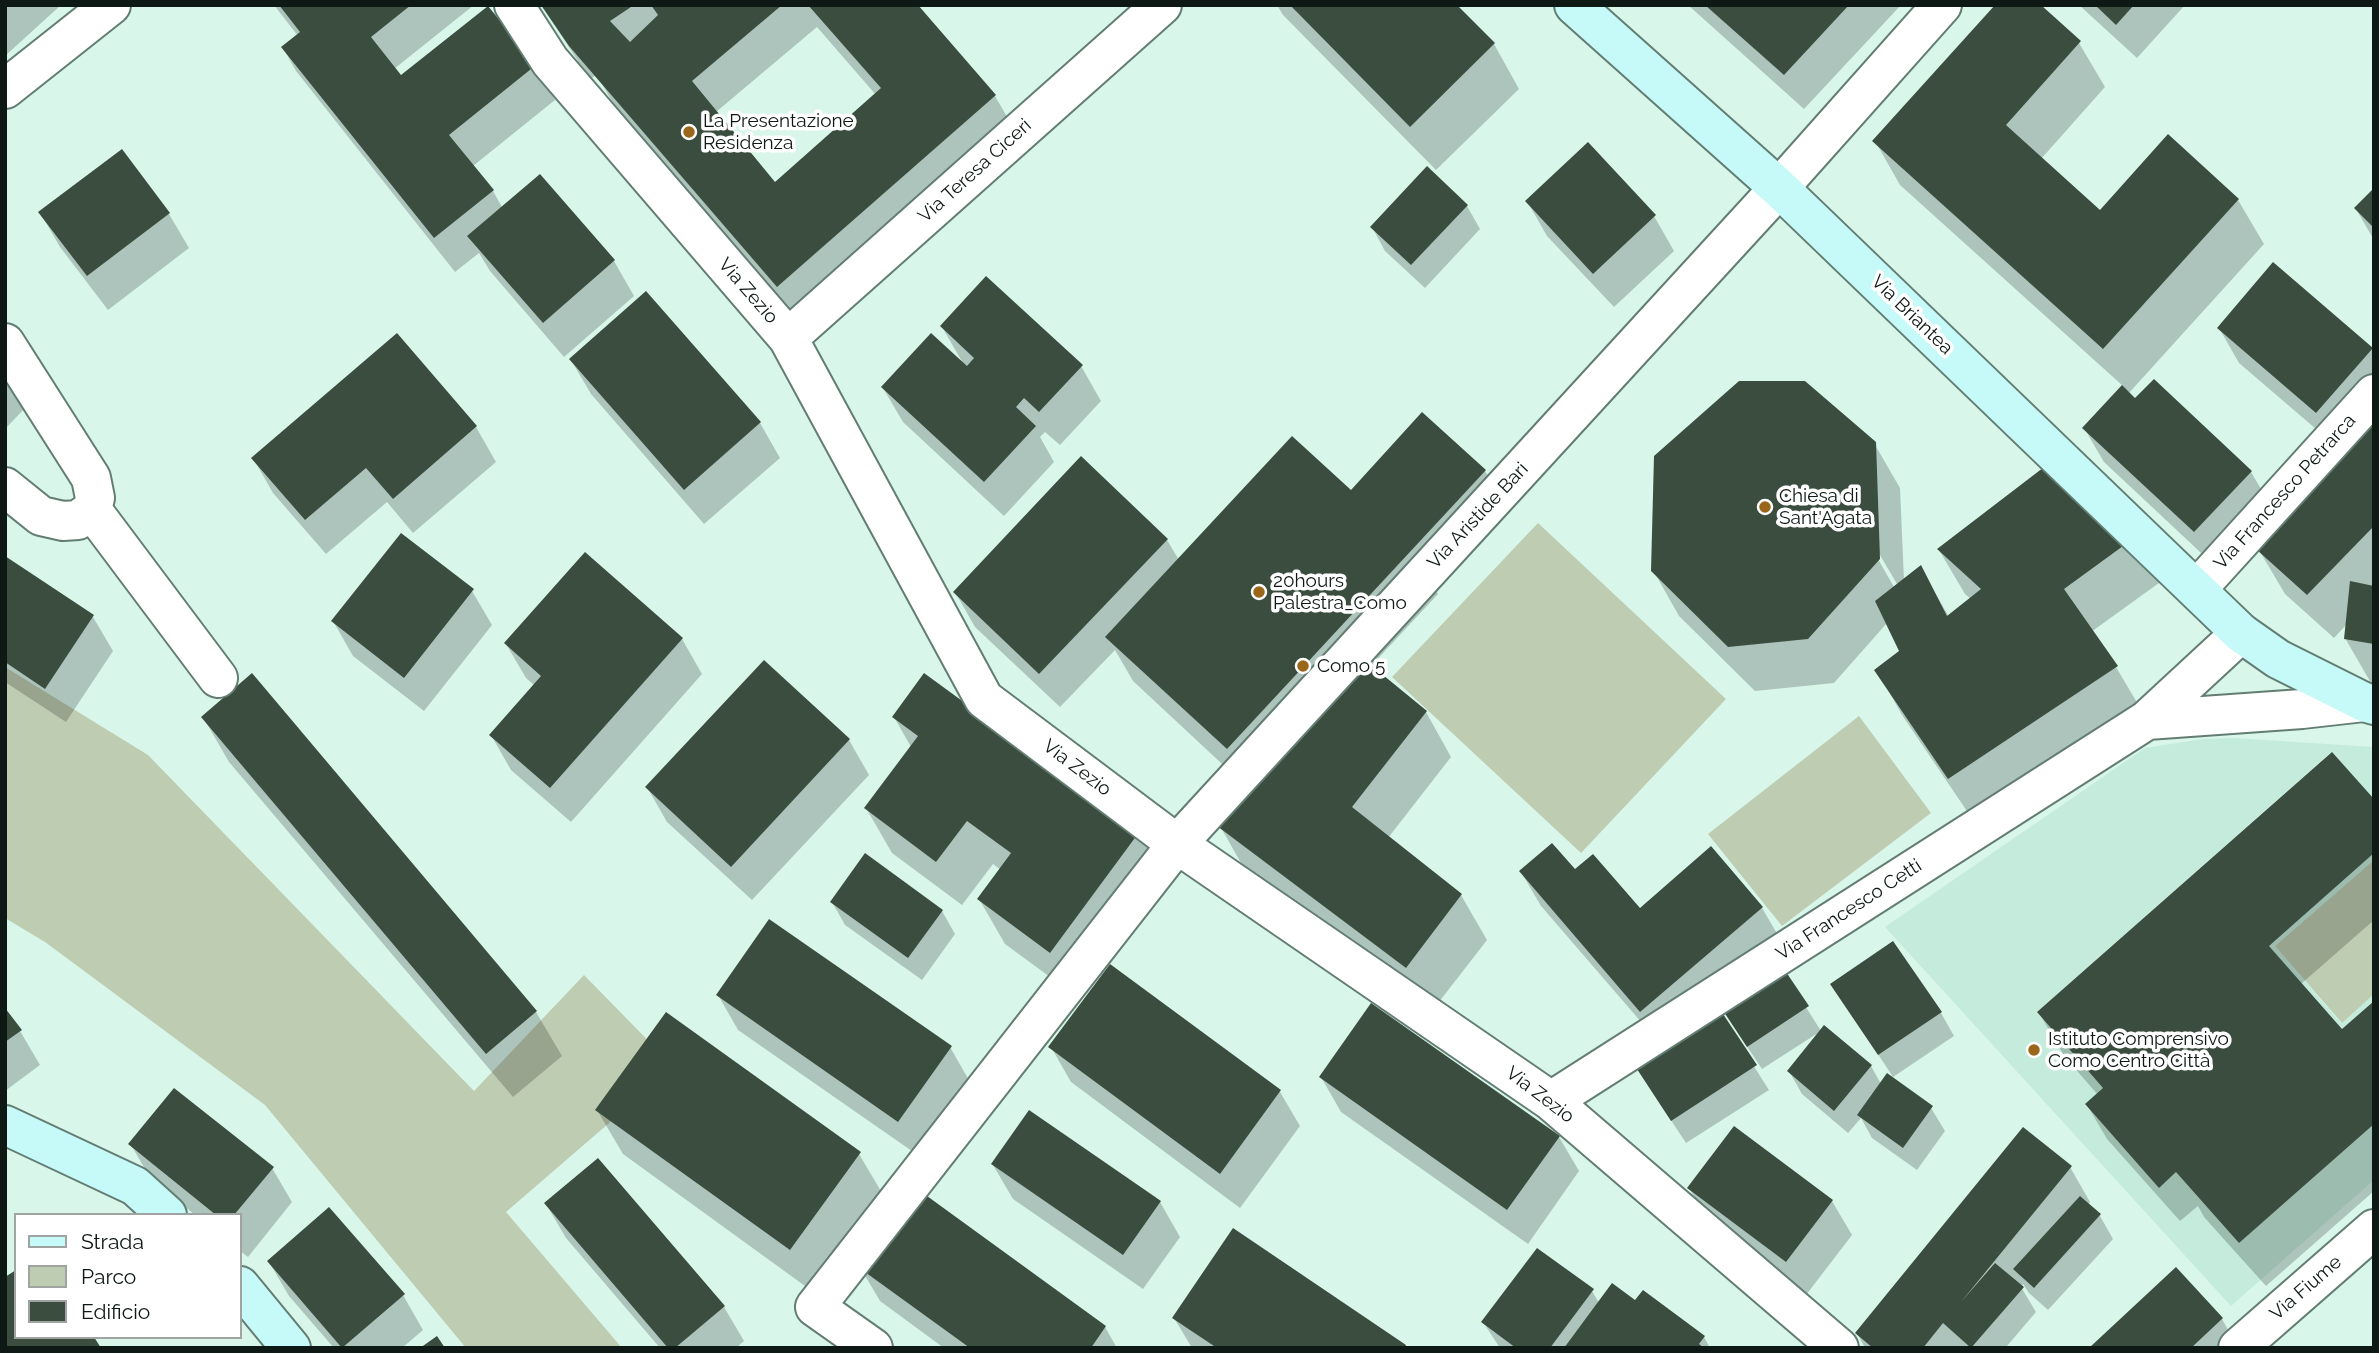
<!DOCTYPE html>
<meta charset="utf-8">
<style>
body{margin:0}
#map{position:relative;width:2379px;height:1353px;overflow:hidden;background:#d8f6ea;font-family:Raleway,sans-serif}
canvas{display:block}
.frame{position:absolute;inset:0;border:7px solid #0e1915;pointer-events:none}
.legend{position:absolute;left:14px;top:1213px;width:228px;height:126px;box-sizing:border-box;background:#fff;border:2px solid #9fa3a1;margin:0;padding:9px 12px;list-style:none;font-size:21px;color:#0e1915}
.legend li{display:flex;align-items:center;gap:14px;height:35px}
.legend b{width:35px;border:2px solid #9fa3a1}
</style>
<div id="map">
<canvas width="2379" height="1353"></canvas>
<div class="frame"></div>
<ul class="legend">
<li><b style="height:9px;background:#c6faf8"></b>Strada</li>
<li><b style="height:19px;background:#becdb2"></b>Parco</li>
<li><b style="height:19px;background:#3b4d3f"></b>Edificio</li>
</ul>
</div>
<script>
const c = document.querySelector('canvas').getContext('2d');
c.lineJoin = 'round';
function fill(path, color) {
  c.fillStyle = color;
  c.fill(path, 'evenodd');
}
function poly(rows) {
  const path = new Path2D();
  for (const r of rows) {
    path.moveTo(r[0], r[1]);
    for (let i = 2; i < r.length; i += 2) path.lineTo(r[i], r[i + 1]);
  }
  return path;
}
function trace(path, color, width, dash) {
  c.strokeStyle = color;
  c.lineWidth = width;
  c.lineCap = dash ? 'butt' : 'round';
  c.setLineDash(dash || []);
  c.stroke(path);
}
function label(font, color, halo, rows, align = 'center') {
  c.font = font + ' Raleway,sans-serif';
  c.lineWidth = 7;
  c.setLineDash([]);
  c.textBaseline = 'middle';
  c.strokeStyle = halo;
  c.fillStyle = color;
  for (const [text, x, y, turn = 0] of rows) {
    c.save();
    c.translate(x, y);
    c.rotate((+turn || 0) * Math.PI / 180);
    c.textAlign = isNaN(turn) ? turn : align;
    if (halo) c.strokeText(text, 0, 0);
    c.fillText(text, 0, 0);
    c.restore();
  }
}
fill(poly([
 [2233,738,2374,747,2374,799,2331,752,2037,1012,2103,1088,2085,1105,2159,1187,2176,1172,2374,1124,2374,1180,2231,1306,1885,927,2145,748,2203,739],
 [2374,853,2374,860,2275,946,2341,1023,2374,994,2374,1001,2342,1029,2269,946]
]), '#c5ebdd');
fill(poly([
 [1538,523,1726,699,1581,853,1392,677],
 [5,667,148,755,474,1091,584,975,674,1067,506,1212,622,1348,466,1348,265,1105,45,942,5,918],
 [1859,716,1931,813,1782,926,1708,834],
 [2374,860,2374,994,2342,1023,2275,946]
]), '#becdb2');
fill(poly([
 [5,5,61,5,5,56],
 [274,5,474,5,394,69,401,77,535,66,555,100,473,166,493,191,503,209,540,177,614,261,634,296,564,357,490,271,479,253,455,272,296,71,283,48,298,36],
 [541,5,916,5,995,96,1021,141,804,330,621,117,602,84,595,76,590,79],
 [817,27,876,95,776,184,716,112],
 [1277,5,1455,5,1494,44,1519,89,1436,170,1283,15],
 [1688,5,1901,5,1804,109],
 [2079,5,2185,5,2137,58],
 [2079,43,2105,87,2041,159,2100,212,2238,200,2264,244,2128,394,2251,472,2271,506,2215,566,2104,462,2084,428,2123,386,1900,185,1875,141],
 [2374,190,2374,240,2356,209],
 [1527,201,1654,216,1674,251,1614,307,1547,236],
 [1467,206,1480,229,1425,288,1385,251,1372,227],
 [40,212,169,214,189,248,108,310,60,247],
 [646,294,760,423,780,458,704,524,591,394,571,360],
 [942,327,1081,366,1101,401,1060,445,1045,432,1040,437,1054,462,1004,516,903,422,883,388,964,365],
 [2219,328,2371,349,2374,353,2374,404,2337,447,2239,363],
 [397,335,476,427,496,462,413,533,387,502,326,554,273,493,253,458],
 [5,372,26,407,5,429],
 [1422,415,1485,471,1505,506,1432,584,1438,594,1370,667,1426,712,1451,757,1388,838,1461,895,1487,940,1432,1011,1245,870,1220,826,1250,790,1133,681,1115,650,1060,707,975,627,955,592,1167,540,1179,560,1356,497],
 [2374,426,2374,683,2371,683,2345,638,2347,624,2334,638,2285,594,2259,550],
 [1874,443,1900,488,1904,580,1920,567,1949,617,1971,599,1965,594,1939,550,2133,539,2159,583,2091,632,2116,667,2142,711,1975,823,1902,715,1877,670,1901,651,1887,623,1834,683,1755,691,1679,616,1653,570],
 [1877,550,1897,584,1894,587,1874,552],
 [5,558,93,617,113,651,66,722,5,682],
 [472,591,492,625,424,711,353,656,333,621],
 [682,639,702,674,571,822,511,770,491,735,535,686,526,678,506,644],
 [203,717,536,1012,562,1056,513,1097,229,762],
 [894,717,1139,833,1165,877,1076,996,1005,944,979,899,1001,870,993,864,962,905,892,853,866,808,911,747],
 [849,740,869,775,752,900,667,822,647,787],
 [2374,802,2374,920,2301,984,2342,1031,2374,1003,2374,1191,2266,1286,2204,1217,2198,1206,2180,1221,2107,1139,2087,1105,2098,1095,2065,1057,2039,1013],
 [1521,872,1575,872,1639,910,1762,908,1782,942,1661,1045,1541,906],
 [832,902,942,911,955,934,922,980,845,925],
 [1111,966,1280,1092,1300,1126,1240,1208,1071,1082,1051,1047],
 [1783,971,1821,1031,1762,1069,1738,1033],
 [1832,984,1941,1013,1954,1036,1893,1077],
 [718,995,950,1047,970,1082,919,1156,738,1030],
 [5,1011,20,1031,40,1065,5,1091],
 [1720,1013,1769,1090,1686,1143,1651,1090],
 [1825,1027,1871,1066,1881,1084,1931,1108,1945,1131,1917,1170,1872,1138,1861,1118,1848,1133,1802,1094,1789,1071],
 [1321,1077,1559,1137,1579,1171,1528,1244,1341,1112],
 [597,1110,859,1154,885,1198,816,1294,623,1154],
 [131,1145,272,1168,292,1202,248,1257,240,1251,240,1215,195,1215,151,1179],
 [993,1165,1160,1202,1180,1237,1143,1289,1013,1199],
 [2070,1167,2090,1202,2088,1205,2100,1216,2113,1239,2048,1310,2029,1293,2023,1284,2021,1287,2036,1312,2007,1346,2009,1348,1865,1348,1857,1333],
 [1689,1188,1832,1201,1852,1235,1806,1295,1709,1222],
 [546,1204,724,1307,744,1341,736,1348,660,1348,566,1238],
 [269,1262,403,1295,423,1330,402,1348,334,1348,289,1296],
 [860,1267,1105,1327,1117,1348,944,1348,880,1301],
 [2176,1270,2222,1319,2238,1348,2091,1348],
 [1592,1291,1599,1303,1636,1303,1704,1337,1710,1348,1500,1348,1483,1322],
 [1174,1318,1405,1347,1406,1348,1192,1348]
]), '#0003');
fill(poly([
 [279,5,411,5,371,37,401,75,488,6,536,65,449,135,494,190,434,238,281,47,300,32],
 [541,5,634,5,610,21,630,42,658,15,651,5,782,5,692,81,775,182,881,88,808,5,918,5,996,95,777,287,569,46],
 [1290,5,1457,5,1495,43,1410,127],
 [1705,5,1849,5,1784,75],
 [1995,5,2041,5,2081,41,2006,125,2100,210,2168,134,2239,199,2103,349,1872,141],
 [2095,5,2134,5,2116,25],
 [1588,142,1656,215,1593,274,1525,201],
 [122,149,170,213,87,276,38,212],
 [1427,166,1468,205,1411,265,1370,227],
 [540,174,615,260,543,323,467,236],
 [2374,188,2374,228,2354,208],
 [2273,262,2373,348,2316,413,2217,328],
 [986,276,1083,365,1039,412,1024,398,1016,407,1036,426,984,482,881,387,931,333,967,366,974,358,940,326],
 [646,291,761,422,684,490,569,359],
 [397,333,477,426,393,499,366,468,305,520,251,458],
 [2154,379,2252,471,2194,532,2082,428,2122,385,2135,398],
 [1739,381,1805,381,1876,442,1880,559,1808,639,1728,647,1651,571,1654,456],
 [1422,412,1486,470,1227,749,1105,637,1292,436,1351,490],
 [2374,424,2374,526,2307,595,2257,550],
 [1081,456,1168,539,1039,674,953,592],
 [2052,461,2134,538,2064,589,2118,666,1948,779,1874,670,1899,651,1875,601,1921,565,1947,616,1981,589,1937,549],
 [401,533,474,589,404,678,331,621],
 [585,552,683,638,550,788,489,735,541,676,504,643],
 [5,556,94,615,45,689,5,662],
 [2350,581,2374,586,2374,644,2344,639],
 [1361,657,1427,711,1352,807,1462,894,1406,968,1217,826],
 [764,660,850,739,731,867,645,787],
 [252,673,537,1011,486,1054,201,717],
 [924,673,1140,831,1050,953,977,899,1011,853,967,821,936,862,864,808,918,736,892,717],
 [2332,752,2374,799,2374,853,2269,946,2342,1029,2374,1001,2374,1124,2239,1243,2176,1172,2159,1188,2085,1104,2103,1088,2037,1012],
 [1552,843,1575,869,1593,854,1640,908,1711,846,1763,907,1640,1012,1519,871],
 [865,853,943,910,908,958,830,902],
 [769,919,952,1046,898,1122,716,995],
 [1893,941,1942,1012,1878,1055,1830,984],
 [1110,964,1281,1090,1220,1174,1048,1047],
 [1784,969,1809,1006,1747,1047,1722,1009],
 [1371,1003,1560,1136,1507,1210,1319,1077],
 [5,1008,22,1030,5,1042],
 [1721,1011,1757,1065,1671,1121,1635,1066],
 [666,1012,861,1152,790,1250,595,1110],
 [1824,1025,1872,1065,1834,1111,1787,1071],
 [1887,1073,1933,1106,1903,1148,1857,1115],
 [174,1088,274,1167,234,1215,216,1215,128,1144],
 [1029,1110,1161,1201,1123,1255,991,1164],
 [1734,1126,1833,1200,1786,1262,1687,1188],
 [2023,1127,2072,1166,1961,1302,1995,1263,2024,1287,1971,1348,1943,1323,1923,1348,1873,1348,1855,1333],
 [598,1158,725,1306,675,1348,668,1348,544,1203],
 [916,1188,1106,1326,1091,1348,970,1348,858,1267],
 [2080,1196,2101,1214,2034,1288,2013,1269],
 [329,1207,405,1294,342,1348,267,1261],
 [1233,1228,1406,1345,1405,1348,1217,1348,1172,1318],
 [1537,1248,1594,1289,1550,1348,1516,1348,1481,1322],
 [2176,1267,2223,1318,2191,1348,2089,1348],
 [16,1270,16,1337,94,1337,101,1348,5,1348,5,1277],
 [1612,1283,1635,1300,1643,1290,1705,1336,1699,1344,1704,1348,1564,1348],
 [437,1336,445,1348,420,1348]
]), '#3b4d3f');
const street = poly([
 [514,5,550,61,788,338,984,699,1177,844,1551,1101,1839,1348],
 [5,89,111,5],
 [788,338,1162,5],
 [5,343,91,478,95,498,92,510,78,520,63,521,41,516,5,487],
 [92,510,218,678],
 [2197,589,2374,394],
 [2147,720,2241,633],
 [1551,1101,2147,720,2302,709,2364,702],
 [873,1348,815,1307,1177,844,1779,188,1942,5],
 [2238,1348,2374,1229]
]);
const secondary = poly([
 [1574,5,1779,188,2241,633,2278,659,2364,702,2374,705],
 [5,1125,135,1186,167,1215],
 [240,1286,291,1348]
]);
trace(street, '#637d73', 42);
trace(secondary, '#637d73', 42);
trace(street, '#fff', 38);
trace(secondary, '#c6faf8', 38);
for (const [x, y, r, color] of [
 [689,132,7,"#99661a"],
 [1765,507,7,"#99661a"],
 [1259,592,7,"#99661a"],
 [1303,666,7,"#99661a"],
 [2034,1050,7,"#99661a"]
]) {
  const dot = new Path2D();
  dot.arc(x, y, r, 0, 2 * Math.PI);
  c.fillStyle = color;
  c.fill(dot);
  trace(dot, '#fff', 2.5);
}
label('19px', '#0e1915', '#fff', [
 ["La Presentazione",703,121],
 ["Residenza",703,143],
 ["Chiesa di",1779,496],
 ["Sant'Agata",1779,518],
 ["20hours",1273,581],
 ["Palestra_Como",1273,603],
 ["Como 5",1317,666],
 ["Istituto Comprensivo",2048,1039],
 ["Como Centro Città",2048,1061]
], 'left');
label('19px', '#0e1915', '#fff', [
 ["Via Teresa Ciceri",975,171,-42],
 ["Via Zezio",748,291,49],
 ["Via Briantea",1912,315,44],
 ["Via Francesco Petrarca",2285,492,-48],
 ["Via Aristide Bari",1478,516,-47],
 ["Via Zezio",1077,768,37],
 ["Via Francesco Cetti",1849,910,-33],
 ["Via Zezio",1540,1095,37],
 ["Via Fiume",2306,1288,-41]
]);
</script>
